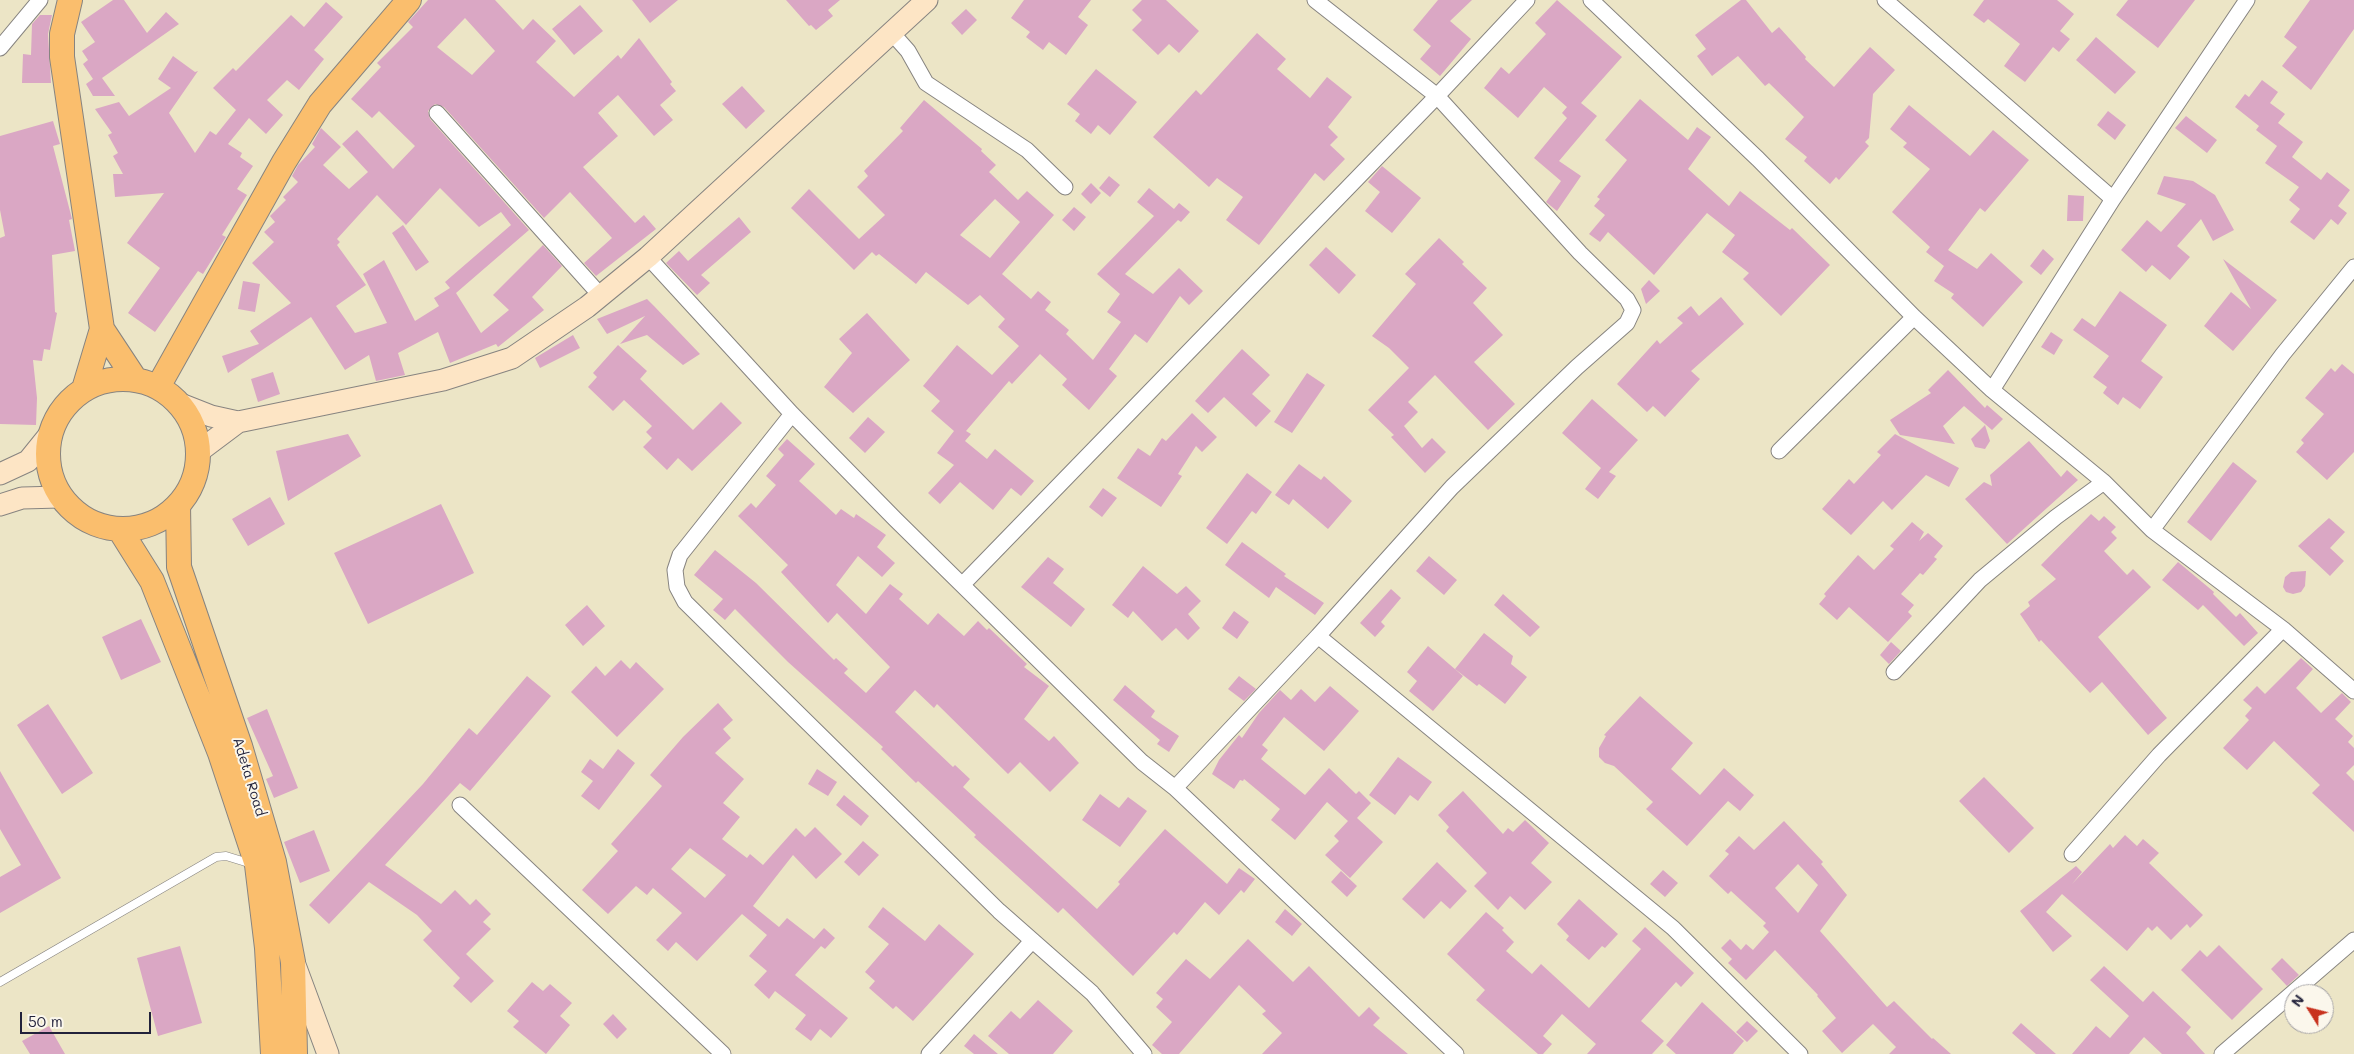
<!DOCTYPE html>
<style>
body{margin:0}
#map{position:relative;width:2354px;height:1054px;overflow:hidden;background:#ece5c6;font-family:Mali,sans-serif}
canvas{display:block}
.north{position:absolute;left:2284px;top:984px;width:50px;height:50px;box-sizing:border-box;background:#fbf7ec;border:1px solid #a4a2a5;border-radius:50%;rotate:306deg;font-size:14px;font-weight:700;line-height:20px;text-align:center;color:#22223b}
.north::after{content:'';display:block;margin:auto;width:18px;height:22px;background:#c8321e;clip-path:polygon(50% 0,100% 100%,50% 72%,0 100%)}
.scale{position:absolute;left:20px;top:1012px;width:131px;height:22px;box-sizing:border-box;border:2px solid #22223b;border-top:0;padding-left:6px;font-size:15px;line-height:18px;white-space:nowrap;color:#22223b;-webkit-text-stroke:4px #fbf7ec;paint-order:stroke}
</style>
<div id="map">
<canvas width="2354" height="1054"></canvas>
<div class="north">N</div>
<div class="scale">50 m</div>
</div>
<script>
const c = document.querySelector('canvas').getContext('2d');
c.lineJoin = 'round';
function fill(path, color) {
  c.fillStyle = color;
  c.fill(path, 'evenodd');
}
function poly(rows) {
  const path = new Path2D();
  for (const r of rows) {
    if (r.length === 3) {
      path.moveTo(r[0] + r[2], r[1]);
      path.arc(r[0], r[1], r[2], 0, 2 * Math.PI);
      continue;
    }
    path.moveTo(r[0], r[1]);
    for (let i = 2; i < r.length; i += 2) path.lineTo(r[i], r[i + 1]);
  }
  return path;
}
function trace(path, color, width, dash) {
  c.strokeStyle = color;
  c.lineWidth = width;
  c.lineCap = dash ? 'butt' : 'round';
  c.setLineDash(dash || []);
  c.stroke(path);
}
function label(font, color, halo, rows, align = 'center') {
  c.font = font + ' Mali,sans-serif';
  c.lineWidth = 4;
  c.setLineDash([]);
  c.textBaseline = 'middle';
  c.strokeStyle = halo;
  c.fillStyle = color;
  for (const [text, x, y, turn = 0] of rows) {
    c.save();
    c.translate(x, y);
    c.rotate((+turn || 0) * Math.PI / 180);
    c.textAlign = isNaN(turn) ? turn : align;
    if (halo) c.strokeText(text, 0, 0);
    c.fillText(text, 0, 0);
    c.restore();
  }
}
fill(poly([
 [113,0,124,0,147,33,166,12,179,24,102,78,115,96,93,96,86,84,93,79,83,64,88,60,82,51,95,42,81,22],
 [428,0,495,0,523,30,533,19,556,41,536,62,574,97,618,55,621,59,639,38,672,82,670,84,676,91,660,105,673,120,654,136,618,95,598,113,618,136,583,167,635,223,644,215,656,229,596,276,584,263,612,238,570,192,544,218,444,107,435,104,428,111,430,119,529,230,456,293,481,333,509,310,493,295,543,245,562,266,532,297,544,310,498,347,496,344,450,363,438,332,398,353,405,375,376,381,369,355,345,370,311,317,228,373,222,356,259,344,250,331,291,303,252,263,274,242,264,232,275,222,270,216,286,200,283,197,298,182,292,176,298,165,315,147,312,144,321,128,341,147,323,165,349,189,368,172,342,144,357,130,393,169,415,146,379,111,372,118,351,99,381,67,377,63,413,27,408,22],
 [465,18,495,51,472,75,437,47],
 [440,188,479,227,501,212,511,225,445,282,450,288,434,298,439,306,415,321,384,260,363,274,387,323,355,333,336,306,366,285,337,245,340,242,337,239,377,195,406,225],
 [632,0,678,0,650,23],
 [786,0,840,0,828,10,833,16,816,30,811,25,809,26],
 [1024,0,1091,0,1078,17,1088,25,1066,55,1049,42,1043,50,1026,37,1030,32,1011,18],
 [1142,0,1166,0,1199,31,1179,53,1169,44,1158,55,1132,30,1142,20,1132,10],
 [1438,0,1472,0,1450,21,1471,39,1440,76,1420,59,1431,46,1413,30],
 [1557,0,1622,57,1581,103,1597,116,1559,161,1581,176,1557,211,1546,202,1561,181,1534,158,1567,118,1562,113,1567,107,1544,87,1518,118,1484,88,1501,67,1509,74,1546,34,1535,23],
 [1741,0,1746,0,1772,33,1779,27,1806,57,1805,59,1834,87,1870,47,1895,70,1873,94,1869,138,1865,142,1869,146,1839,180,1836,177,1830,184,1804,161,1807,157,1785,139,1804,117,1769,83,1765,86,1738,56,1712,76,1697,56,1706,49,1695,35],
 [1984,0,2057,0,2074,14,2060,31,2070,39,2059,52,2053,47,2025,82,2004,66,2020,44,1988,19,1984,23,1973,15],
 [2128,0,2195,0,2158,48,2116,15],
 [2310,0,2354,0,2354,29,2311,90,2282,66,2297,47,2284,37],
 [326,2,343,17,314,50,324,59,299,90,287,80,267,100,283,115,266,134,249,118,228,144,242,153,240,157,253,166,237,189,247,195,222,235,226,237,203,274,198,271,155,332,128,313,160,268,127,243,164,193,115,197,113,174,123,174,113,156,118,153,108,135,112,133,95,109,119,102,129,116,171,88,158,79,173,56,195,72,198,71,169,113,195,153,210,131,216,135,236,110,213,88,233,68,236,71,291,15,304,27],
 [580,5,603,31,574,55,552,29],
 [966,9,977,20,962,35,951,23],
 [40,15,52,15,48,34,51,83,22,83,23,54,31,55,32,24],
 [1257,33,1286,59,1277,69,1310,98,1327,77,1352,97,1328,127,1338,137,1330,145,1345,159,1324,181,1315,173,1259,245,1226,220,1243,197,1217,178,1209,187,1153,137,1196,90,1201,95],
 [2096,37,2136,72,2115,94,2076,60],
 [1096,69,1137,102,1110,135,1098,125,1091,134,1075,121,1080,114,1067,104],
 [2262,80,2278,92,2270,103,2285,114,2278,123,2303,142,2292,157,2321,180,2327,172,2350,190,2338,206,2347,213,2338,225,2331,219,2314,240,2290,222,2300,209,2289,200,2299,187,2265,163,2277,146,2256,130,2259,126,2235,107,2245,94,2249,97],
 [742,86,765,111,746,129,722,104],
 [1640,99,1688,140,1697,127,1711,137,1688,169,1729,206,1740,191,1790,230,1792,228,1830,265,1781,316,1743,279,1749,273,1722,252,1735,235,1707,213,1654,275,1608,232,1600,242,1589,234,1605,215,1594,206,1600,199,1597,197,1627,160,1605,140],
 [924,100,982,149,981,151,996,165,989,172,1018,200,1027,191,1054,215,1002,274,1031,299,1038,291,1051,302,1045,310,1069,330,1066,334,1093,360,1121,322,1107,312,1120,294,1097,274,1154,216,1137,202,1149,188,1174,209,1179,203,1190,212,1181,222,1178,220,1125,274,1153,294,1179,268,1203,291,1189,305,1180,296,1147,343,1135,334,1109,369,1117,376,1089,410,1062,385,1067,379,1040,354,1012,384,1009,381,966,431,971,434,965,441,987,459,995,449,1034,481,1021,496,1011,488,993,510,960,482,940,504,928,493,954,465,937,453,954,431,931,411,940,401,923,386,957,345,992,375,1019,346,998,327,1005,319,980,295,968,305,926,272,916,284,879,254,876,256,872,252,854,270,791,208,809,189,859,239,885,215,857,187,868,176,864,171,903,131,900,128],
 [995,199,1020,222,990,258,960,235],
 [1909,105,1970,156,1993,130,2029,160,1985,212,1980,208,1948,250,1977,269,1991,253,2023,282,1983,327,1951,298,1954,294,1934,281,1944,266,1926,252,1930,247,1892,212,1930,169,1903,147,1907,143,1890,129],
 [2108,111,2126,125,2115,140,2097,125],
 [2186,116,2217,140,2207,153,2175,128],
 [53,121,60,144,53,146,71,215,72,219,69,220,75,251,52,255,55,312,57,313,50,350,44,349,42,361,33,360,37,398,36,425,0,424,0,238,5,236,0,210,0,136],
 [1382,166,1421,198,1392,233,1365,211,1380,192,1368,182],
 [1109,176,1120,185,1110,197,1099,188],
 [2164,176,2193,181,2215,195,2234,230,2213,241,2201,219,2177,246,2190,257,2170,280,2152,265,2146,272,2121,250,2147,220,2161,232,2186,204,2157,194],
 [1091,183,1101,193,1091,204,1081,194],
 [2068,195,2084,196,2083,221,2067,221],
 [1074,207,1086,217,1074,231,1062,220],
 [739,217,751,232,701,275,710,283,697,295,666,263,679,251,688,261],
 [403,225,429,262,416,271,392,233],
 [1439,238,1464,262,1462,264,1487,288,1473,303,1503,335,1474,362,1515,404,1488,430,1435,375,1408,402,1418,412,1404,426,1422,448,1432,438,1446,452,1425,473,1391,437,1394,435,1368,410,1409,368,1389,348,1372,336,1416,284,1405,274],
 [1326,247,1356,275,1339,294,1309,265],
 [2043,249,2054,259,2041,275,2030,266],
 [2223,259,2277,300,2233,351,2204,326,2231,292,2251,309],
 [1649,280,1660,291,1646,304,1641,289],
 [243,281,260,284,255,312,238,309],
 [2120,291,2167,325,2141,361,2163,377,2140,409,2123,397,2118,405,2103,393,2107,387,2093,377,2109,356,2073,330,2082,318,2095,327],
 [1721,297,1744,324,1691,371,1700,379,1665,417,1653,406,1647,412,1617,384,1657,340,1660,344,1683,323,1677,318,1691,306,1699,316],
 [647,299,654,306,700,354,683,365,647,335,620,344,645,316,607,334,597,319],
 [867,313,910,360,853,413,824,387,852,353,839,339],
 [2051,332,2063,340,2054,355,2041,347],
 [573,335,580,348,540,368,535,358],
 [618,345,647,371,640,379,693,430,721,402,742,423,692,471,678,458,667,470,643,447,652,438,646,432,652,426,624,400,613,411,588,387,597,377,593,373],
 [1242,349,1270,375,1252,394,1271,411,1256,427,1224,397,1208,413,1195,401],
 [2342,364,2354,374,2354,452,2327,480,2296,452,2304,443,2301,440,2324,414,2305,398,2331,368,2335,372],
 [1948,370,1985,408,1987,405,2003,419,1992,430,1964,406,1943,426,1955,444,1900,435,1890,420,1931,393,1928,390],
 [273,372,280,394,258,402,251,379],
 [1307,373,1325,385,1292,433,1274,422],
 [1592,399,1638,440,1609,472,1616,476,1598,499,1585,489,1601,468,1562,433],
 [1192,413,1217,437,1202,452,1196,446,1178,474,1182,476,1161,507,1117,478,1138,448,1150,456,1162,438,1166,441],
 [868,417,885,432,865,453,849,438],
 [1985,425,1990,441,1985,449,1975,447,1971,439],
 [348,434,361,456,288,501,276,451],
 [1895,434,1959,468,1949,487,1926,475,1892,510,1883,501,1851,535,1822,509,1849,479,1854,484,1881,455,1877,452],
 [787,439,815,464,799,481,836,515,841,509,854,518,856,514,886,535,877,547,895,563,882,577,858,556,836,585,866,614,890,584,903,594,899,599,928,625,938,613,964,636,978,621,987,630,989,628,1027,664,1024,667,1049,686,1024,719,1049,741,1054,736,1079,763,1050,792,1020,762,1008,774,937,704,934,708,915,690,895,712,953,767,955,765,970,779,963,787,1097,909,1120,884,1118,882,1165,829,1227,884,1239,868,1255,879,1244,893,1241,890,1219,915,1205,902,1177,935,1174,932,1133,976,1063,908,1058,913,974,837,976,835,918,781,916,783,881,749,883,747,788,662,735,609,725,620,713,610,723,599,694,575,715,550,756,583,834,660,836,658,848,669,844,673,866,693,890,667,837,613,828,623,781,572,788,565,738,516,751,503,756,508,776,485,766,476,784,455,778,449],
 [2029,441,2061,477,2067,470,2078,480,2007,544,1965,499,1984,482,1992,486,1990,475],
 [2233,462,2257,481,2211,541,2187,522],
 [1299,464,1321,480,1324,476,1352,501,1328,529,1293,499,1289,505,1275,495],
 [1247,473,1272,492,1256,514,1252,511,1227,544,1206,528],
 [1103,488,1117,498,1102,517,1089,507],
 [270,497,285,524,248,546,232,519],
 [441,504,474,573,368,624,334,553],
 [2091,514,2099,521,2104,516,2116,527,2111,532,2117,538,2104,551,2127,575,2133,569,2151,587,2098,637,2167,718,2148,735,2102,682,2090,693,2041,640,2039,642,2020,614,2030,606,2028,602,2056,579,2041,565],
 [2329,518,2345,532,2330,548,2344,561,2330,576,2298,546],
 [1912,522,1924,532,1919,541,1928,533,1943,546,1934,557,1937,559,1923,575,1920,573,1901,594,1914,605,1908,612,1912,616,1888,642,1849,607,1837,620,1819,604,1826,596,1824,594,1858,555,1874,570,1894,549,1890,546],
 [1242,542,1286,574,1284,576,1324,603,1315,615,1276,587,1269,598,1225,565],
 [1429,556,1457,580,1444,595,1416,571],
 [1048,557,1064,569,1053,583,1085,609,1071,627,1021,587],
 [2178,562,2214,592,2213,594,2236,617,2240,613,2258,633,2244,646,2203,605,2198,610,2162,580],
 [1143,566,1177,594,1186,586,1201,601,1188,614,1200,628,1188,640,1176,628,1162,641,1133,611,1128,618,1112,605],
 [2306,571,2305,586,2301,592,2293,594,2286,592,2283,587,2285,577,2291,572],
 [1391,589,1401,598,1381,622,1385,626,1375,637,1360,623],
 [1503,594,1540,627,1530,637,1494,605],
 [587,605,605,626,583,646,565,625],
 [1234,611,1249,622,1237,639,1222,628],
 [141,619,161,662,121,680,102,637],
 [1484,633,1513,656,1511,664,1527,677,1505,704,1479,684,1477,686,1455,669],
 [1891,642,1901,651,1889,664,1880,655],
 [1428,646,1463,676,1433,711,1409,691,1417,681,1407,672],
 [2301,658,2313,669,2296,688,2321,713,2342,693,2351,702,2335,719,2353,736,2348,742,2354,748,2354,765,2346,773,2354,781,2354,832,2312,793,2320,785,2274,741,2247,770,2223,748,2249,720,2245,716,2252,708,2243,700,2257,686,2265,694],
 [621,660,630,669,636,662,664,689,617,737,571,692,596,666,605,676],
 [527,676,551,696,470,791,460,783,385,865,441,904,455,890,470,905,476,899,491,914,483,922,491,929,466,954,494,981,471,1003,453,986,460,978,423,940,432,931,417,915,369,882,329,924,309,905,423,784,469,728,477,735],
 [1239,676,1256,689,1244,701,1228,689],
 [1125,685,1155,711,1151,717,1179,736,1169,752,1157,744,1160,740,1113,700],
 [1330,686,1359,711,1324,751,1284,717,1262,745,1268,750,1261,759,1305,795,1329,768,1356,794,1359,791,1371,803,1357,818,1383,842,1350,878,1325,855,1339,841,1334,836,1348,821,1327,802,1295,840,1271,820,1280,809,1244,779,1243,781,1240,780,1234,789,1212,774,1219,760,1239,735,1242,738,1259,713,1280,690,1291,700,1301,689,1315,702],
 [1640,696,1693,743,1671,769,1700,795,1724,768,1754,795,1740,811,1728,801,1687,846,1646,809,1653,802,1614,766,1605,763,1599,757,1599,748,1606,736,1604,735],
 [718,703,733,720,723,729,731,738,715,753,744,779,723,803,740,817,722,839,747,858,750,854,763,865,796,828,805,837,815,827,842,854,816,879,793,855,753,906,779,927,787,918,814,939,824,928,835,938,825,949,821,946,795,975,848,1018,831,1038,820,1029,811,1041,795,1029,806,1015,775,991,769,999,754,985,767,971,749,956,767,935,742,914,697,961,676,942,668,951,656,940,682,913,653,888,647,895,636,886,608,914,582,890,618,851,611,844,662,786,650,775,683,737],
 [690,848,726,875,705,898,671,869],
 [48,704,93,773,62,794,17,725],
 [267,709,298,788,274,798,266,779,273,776,247,718],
 [618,749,635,763,599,810,581,796,593,781,581,772,590,759,603,769],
 [1398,757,1432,782,1418,801,1410,795,1395,815,1369,795],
 [817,769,837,782,828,796,808,784],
 [0,771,61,878,0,913,0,877,21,865,0,829],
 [1984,777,2034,828,2009,853,1959,801],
 [1463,791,1503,834,1508,828,1513,832,1525,820,1549,843,1531,863,1552,882,1525,910,1510,896,1498,910,1474,886,1487,873,1446,831,1449,827,1438,815],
 [1100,794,1119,808,1128,797,1147,811,1120,847,1082,820],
 [844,795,869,816,861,826,836,805],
 [1784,821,1823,862,1821,864,1847,895,1820,931,1887,1007,1894,1001,1932,1039,1933,1038,1951,1054,1889,1054,1896,1047,1873,1024,1842,1053,1822,1031,1836,1018,1817,996,1818,995,1775,950,1746,980,1728,963,1732,959,1721,948,1730,939,1741,950,1746,944,1753,950,1769,932,1763,926,1766,923,1731,891,1728,894,1709,876,1729,854,1725,851,1739,836,1754,850],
 [1798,864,1818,885,1798,913,1775,888],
 [314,830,330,871,300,883,284,842],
 [2125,835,2137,846,2143,839,2159,853,2149,863,2203,915,2190,928,2187,924,2171,940,2157,926,2152,931,2148,927,2127,951,2062,894,2046,912,2072,936,2053,952,2020,911,2076,866,2082,872,2072,884,2110,844,2113,848],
 [863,841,879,855,859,876,844,862],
 [1437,862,1467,891,1450,909,1441,901,1424,919,1402,899],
 [1663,870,1678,883,1665,897,1650,884],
 [1341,871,1357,886,1347,897,1331,882],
 [1579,899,1618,934,1605,948,1602,946,1589,960,1566,940,1569,936,1557,924],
 [883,907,925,941,939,924,974,954,913,1021,896,1006,893,1009,869,988,875,981,865,972,889,944,868,927],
 [1285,909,1302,924,1292,936,1275,922],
 [1486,912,1504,928,1502,930,1514,942,1506,951,1532,974,1541,964,1589,1008,1641,949,1632,941,1645,927,1694,973,1681,987,1676,982,1641,1021,1664,1041,1652,1054,1587,1054,1596,1044,1562,1014,1543,1036,1552,1044,1543,1054,1538,1054,1476,1000,1485,990,1447,954],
 [1248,939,1293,982,1309,966,1359,1017,1369,1007,1380,1018,1373,1025,1408,1054,1262,1054,1282,1033,1262,1014,1266,1011,1239,985,1179,1054,1162,1054,1152,1045,1172,1022,1156,1007,1163,999,1156,993,1186,959,1210,979],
 [2219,945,2263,989,2232,1020,2181,970,2200,950,2207,957],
 [180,946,202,1023,158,1036,137,958],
 [2282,958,2299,975,2287,986,2271,969],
 [2104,966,2143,1002,2153,991,2191,1027,2186,1033,2205,1054,2162,1054,2144,1037,2129,1054,2072,1054,2096,1026,2110,1038,2129,1016,2090,980],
 [532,982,543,991,550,984,572,1003,560,1016,570,1025,546,1054,513,1027,519,1021,507,1011],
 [1038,1000,1073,1031,1053,1054,1009,1054,988,1036,1011,1011,1020,1019],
 [1702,1002,1744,1041,1733,1054,1676,1054,1666,1045],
 [613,1014,627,1029,617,1039,603,1024],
 [1747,1021,1758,1031,1747,1042,1736,1032],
 [2021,1023,2056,1054,2036,1054,2012,1033],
 [49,1026,65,1054,30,1054,22,1041],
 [974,1034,998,1054,974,1054,964,1046]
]), '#daa7c4');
const lane = poly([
 [0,982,216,857,226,856,252,864]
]);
const street = poly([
 [1591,0,1758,159,1914,317,1992,390,2104,482,2152,530,2283,629],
 [1885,0,2113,199],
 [892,33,908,51,926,83,1027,150,1065,187],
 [0,48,40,0],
 [437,113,601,296],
 [648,257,792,414,895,519,1142,762,1175,788,1456,1054],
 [1992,390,2113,199,2247,0],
 [792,414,680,555,675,570,677,587,685,602,999,911,1092,993,1144,1054],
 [1779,451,1914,317],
 [2152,530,2283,354,2354,267],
 [963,584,1437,96,1527,0],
 [1318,636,1673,928,1800,1054],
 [1894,672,1980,580,2056,517,2104,482],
 [1175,788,1318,636,1452,487,1577,367,1627,323,1633,310,1627,299,1580,253,1437,96,1315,0],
 [460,805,723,1054],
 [2072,854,2159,755,2283,629,2354,691],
 [929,1054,1032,941],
 [2222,1054,2354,940]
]);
const secondary = poly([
 [178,403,211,416,238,422],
 [198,452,238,422,443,380,512,358,587,307,648,257,927,0],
 [0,474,28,461,49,435],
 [0,505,22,498,60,497],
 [295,965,328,1054]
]);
const primary = poly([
 [70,0,62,34,62,57,102,329,135,379],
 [123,454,75],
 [158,387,284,162,320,104,409,0],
 [84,389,102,329],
 [178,505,179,567,240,746,274,862,293,962,295,1054],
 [120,530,152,581,220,753,257,865,267,948,273,1054]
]);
trace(lane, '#878480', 9);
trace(street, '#878480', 17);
trace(secondary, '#878480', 23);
trace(primary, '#878480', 26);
trace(lane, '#fff', 8);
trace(street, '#fff', 15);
trace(secondary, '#fde5c5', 21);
trace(primary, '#fabe6d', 24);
label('14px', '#22223b', '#fbf7ec', [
 ["Adeta Road",249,777,73]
]);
</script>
